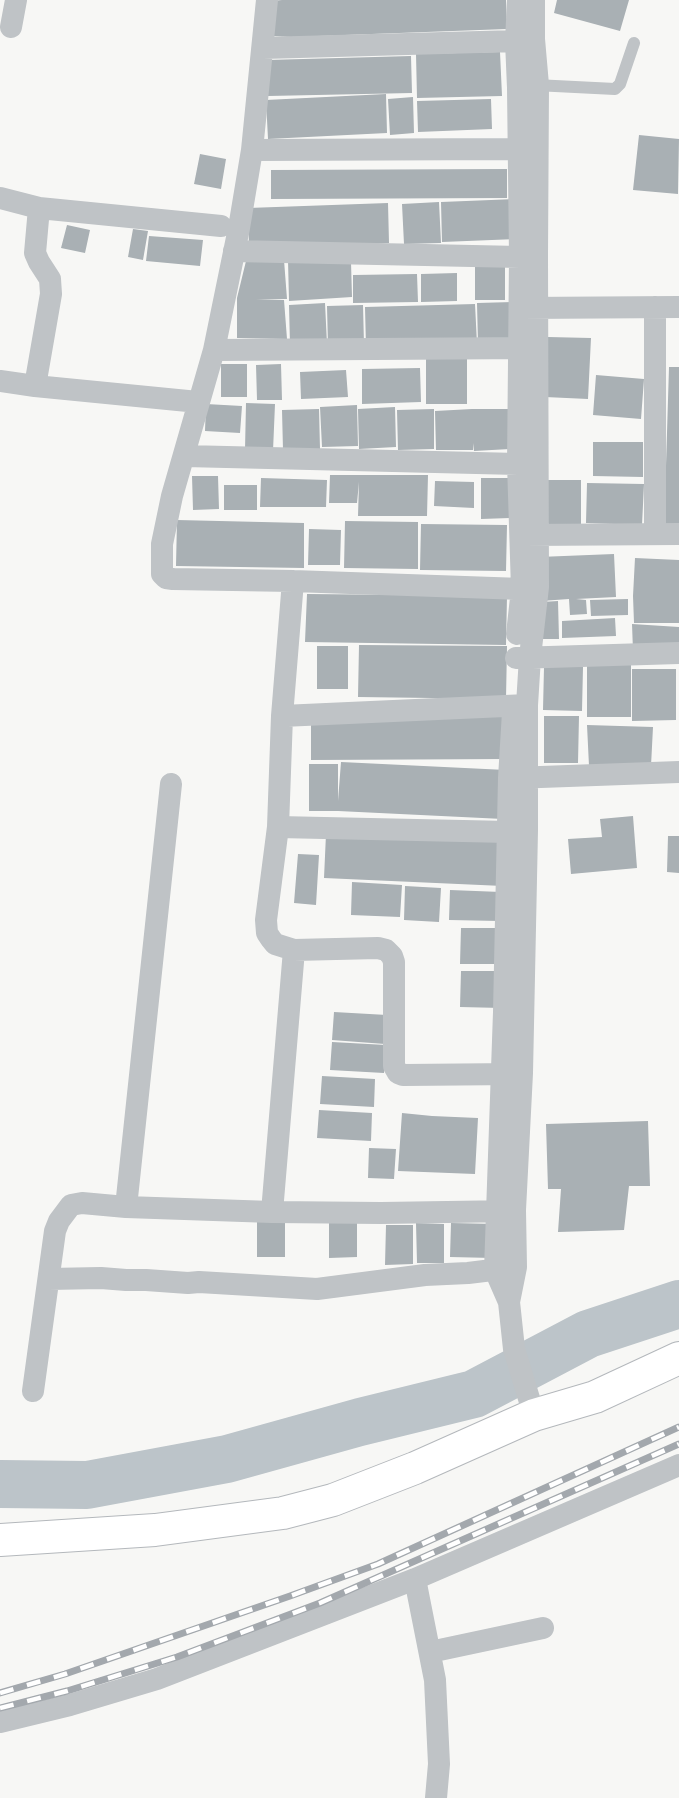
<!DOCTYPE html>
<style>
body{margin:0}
canvas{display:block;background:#f7f7f5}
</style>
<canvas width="679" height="1798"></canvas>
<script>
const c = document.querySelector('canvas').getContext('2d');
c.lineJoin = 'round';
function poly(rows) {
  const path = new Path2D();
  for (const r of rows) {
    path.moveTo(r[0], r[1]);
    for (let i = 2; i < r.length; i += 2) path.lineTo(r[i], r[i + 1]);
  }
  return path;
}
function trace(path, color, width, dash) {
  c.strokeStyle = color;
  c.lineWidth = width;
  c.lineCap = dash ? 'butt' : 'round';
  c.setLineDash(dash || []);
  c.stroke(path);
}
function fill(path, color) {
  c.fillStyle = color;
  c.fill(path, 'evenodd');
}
trace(poly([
 [0,1484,87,1485,227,1459,360,1422,474,1394,588,1334,679,1304]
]), '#bcc4c9', 48);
fill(poly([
 [282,0,506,0,507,29,291,37,272,36,272,1],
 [557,0,629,0,620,31,554,13],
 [500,52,502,96,417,98,416,54],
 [411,56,412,93,268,96,267,60],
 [386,94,387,133,268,139,266,100],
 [413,97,414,133,390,135,388,99],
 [491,99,492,129,418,132,417,101],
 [639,135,679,139,678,194,633,190],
 [200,154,226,159,221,189,194,184],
 [507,169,507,198,271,199,271,170],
 [516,199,517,239,442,242,441,202],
 [439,202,441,243,404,244,402,204],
 [388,203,389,243,249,248,248,208],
 [67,225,90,230,85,253,61,248],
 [133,229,148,231,143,260,128,257],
 [149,236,203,240,200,266,146,261],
 [284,260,287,299,256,299,284,300,287,339,237,338,237,298,246,261],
 [288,260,351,262,352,297,289,301],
 [475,263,505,263,505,300,475,300],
 [457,273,457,301,421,302,421,274],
 [417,274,418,302,353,303,353,275],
 [513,302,515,342,478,343,477,303],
 [325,303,327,344,290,345,289,305],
 [475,304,477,344,366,347,365,307],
 [363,305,364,345,328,346,327,306],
 [548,337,591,338,588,399,545,397],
 [426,353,467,353,467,404,426,404],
 [221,364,247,364,247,397,221,397],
 [281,364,282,400,257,400,256,365],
 [669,367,679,367,679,531,664,531],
 [420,368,421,402,362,404,362,369],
 [346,370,348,397,301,399,300,372],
 [596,375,644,379,641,419,593,415],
 [246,403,275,404,273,451,245,450],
 [206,404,242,406,240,433,205,431],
 [357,405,358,446,322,447,320,407],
 [395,407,396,447,359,449,358,409],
 [319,409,320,449,283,450,282,410],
 [434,409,434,449,398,450,397,410],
 [472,409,509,409,510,449,474,451,473,443,473,450,436,450,435,411],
 [593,442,643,442,643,477,593,476],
 [330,475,428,475,427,516,358,516,359,482,357,503,329,503],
 [192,476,218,476,219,509,193,510],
 [261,478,327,480,326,507,260,507],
 [481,478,510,478,510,518,481,519],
 [545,480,581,480,581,524,545,525],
 [435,481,474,482,474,508,434,506],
 [587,483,644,484,642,525,586,523],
 [224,485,257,485,257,510,224,510],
 [177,520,304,523,304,568,176,566],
 [345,521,418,522,418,569,344,568],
 [421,524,507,525,506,571,420,570],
 [309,529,341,530,340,565,308,565],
 [614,554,616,597,576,599,586,600,587,614,570,615,569,599,541,601,539,557],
 [635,558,679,560,679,623,634,623,633,596],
 [307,594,507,596,506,645,305,642],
 [628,599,628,615,591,616,590,600],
 [558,601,559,639,543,639,542,602],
 [615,618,616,636,562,638,562,621],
 [632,624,679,627,679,652,633,651],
 [359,645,507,646,506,699,358,697],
 [317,646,348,646,348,689,317,689],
 [587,665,631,665,631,717,587,717],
 [544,667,583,667,582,711,543,710],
 [632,669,676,669,676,720,632,721],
 [544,716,579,716,578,763,544,763],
 [311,717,508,717,508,759,311,760],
 [587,725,653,727,651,766,589,766],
 [341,762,506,770,503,819,338,811,309,811,309,764,338,764,338,801],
 [633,816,637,868,571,874,568,839,602,837,600,819],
 [326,834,505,842,503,886,324,878],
 [668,836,679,836,679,873,667,872],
 [298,854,319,855,316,905,294,903],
 [352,882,402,885,400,917,351,915],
 [405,886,441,888,439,922,404,920],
 [450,890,501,892,500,921,449,920],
 [461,928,502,928,501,964,460,964],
 [461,971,502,971,502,1008,460,1007],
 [334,1012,387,1015,385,1044,332,1040],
 [332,1042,386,1045,384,1073,330,1070],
 [322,1076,375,1079,374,1107,320,1104],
 [319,1110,372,1113,371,1141,317,1138],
 [402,1113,432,1116,478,1118,475,1174,398,1171],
 [648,1121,650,1186,629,1186,624,1230,558,1232,561,1189,548,1189,546,1124],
 [369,1148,396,1149,394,1179,368,1178],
 [257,1217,285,1217,285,1257,257,1257],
 [329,1218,357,1218,357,1257,329,1258],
 [416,1223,444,1224,444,1263,417,1263],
 [451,1223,495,1224,493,1258,450,1257],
 [386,1225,413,1225,413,1264,385,1265]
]), '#a9b0b4');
const secondary = poly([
 [0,1540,155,1530,283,1513,333,1500,415,1468,534,1415,595,1397,679,1358]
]);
trace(secondary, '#b4b8bc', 34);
trace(poly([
 [535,85,615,89,620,84,634,43]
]), '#bfc3c6', 12);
trace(poly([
 [267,0,252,150,239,228,214,350,172,496,162,544,162,574,166,578,173,579,293,581,522,589,536,587],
 [11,27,16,0],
 [263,48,516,41,530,39],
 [252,150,518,149],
 [0,198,39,208,221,226],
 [234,251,520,257],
 [522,308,679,307],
 [214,350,532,348],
 [0,381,35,386,198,402],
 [35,386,51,294,50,279,39,262,35,253,39,208],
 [185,456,518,464,534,463],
 [655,534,655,307],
 [525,535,679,534],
 [293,581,282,716,278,827,266,920,267,933,271,939,275,944,294,950,378,948,386,950,392,956,394,962,394,1066,398,1073,403,1075,516,1074],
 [517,634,522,589,518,464,520,257,518,88,516,41,518,0],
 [516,658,679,653],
 [282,716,527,705],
 [513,778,679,772],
 [278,827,509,832,523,830],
 [126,1207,171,784],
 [272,1212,294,950],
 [49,1279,101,1278,126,1280,146,1280,188,1283,199,1282,317,1289,425,1275,468,1273,509,1268],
 [509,1302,495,1270,504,1012,509,778,513,712],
 [33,1391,55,1231,59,1221,71,1205,82,1203,126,1207,272,1212,381,1213,513,1211],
 [534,1415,514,1349,509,1302,516,1267,515,1210,522,1073,527,830,527,705,530,657,538,587,537,257,538,85,534,39,534,0],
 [415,1579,435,1680,439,1764,436,1798],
 [430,1652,543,1628],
 [0,1722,70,1705,157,1679,415,1579,679,1465]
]), '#bfc3c6', 22);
trace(secondary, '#fff', 32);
const rail = poly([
 [0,1693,65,1674,290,1596,378,1564,679,1427],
 [0,1708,67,1691,177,1657,320,1603,679,1444]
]);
trace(rail, '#a3a8ad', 7);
trace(rail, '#fff', 4.5, [14]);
</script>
